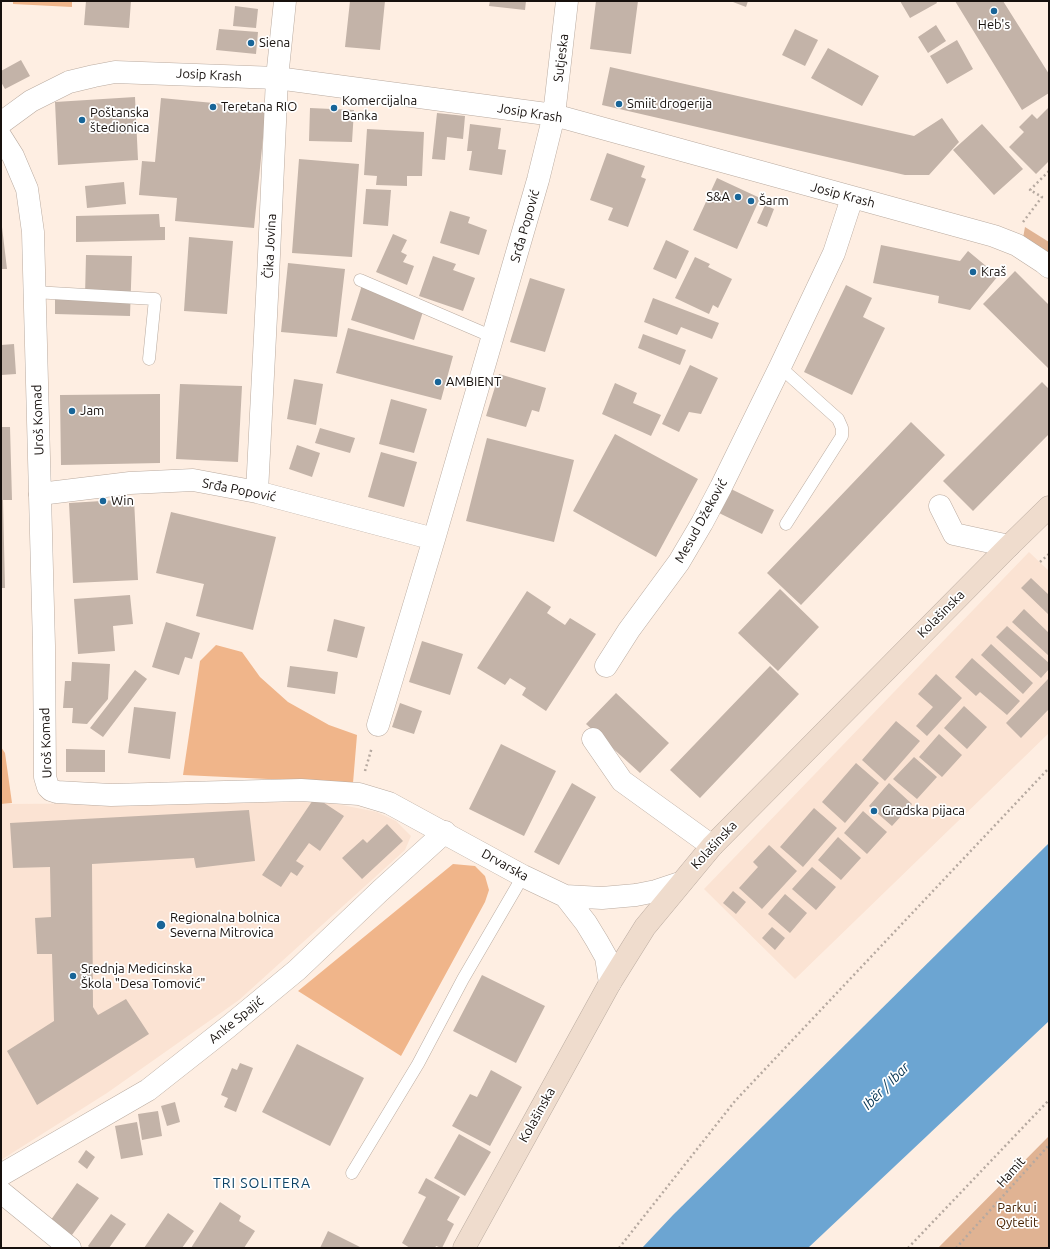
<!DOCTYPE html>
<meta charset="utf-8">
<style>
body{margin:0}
#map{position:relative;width:1050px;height:1249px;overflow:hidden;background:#feeee2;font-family:Ubuntu,sans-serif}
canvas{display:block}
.frame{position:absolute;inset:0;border:2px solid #16100d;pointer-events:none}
</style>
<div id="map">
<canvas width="1050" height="1249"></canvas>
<div class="frame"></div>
</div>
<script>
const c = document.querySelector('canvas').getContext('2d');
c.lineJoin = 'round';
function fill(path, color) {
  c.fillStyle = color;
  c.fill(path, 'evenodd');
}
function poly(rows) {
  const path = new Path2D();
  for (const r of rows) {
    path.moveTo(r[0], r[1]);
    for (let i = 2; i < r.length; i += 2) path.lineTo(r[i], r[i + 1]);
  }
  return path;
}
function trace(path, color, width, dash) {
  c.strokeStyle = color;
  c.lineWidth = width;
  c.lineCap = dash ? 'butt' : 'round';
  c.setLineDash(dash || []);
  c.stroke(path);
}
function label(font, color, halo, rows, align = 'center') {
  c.font = font + ' Ubuntu,sans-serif';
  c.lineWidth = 3.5;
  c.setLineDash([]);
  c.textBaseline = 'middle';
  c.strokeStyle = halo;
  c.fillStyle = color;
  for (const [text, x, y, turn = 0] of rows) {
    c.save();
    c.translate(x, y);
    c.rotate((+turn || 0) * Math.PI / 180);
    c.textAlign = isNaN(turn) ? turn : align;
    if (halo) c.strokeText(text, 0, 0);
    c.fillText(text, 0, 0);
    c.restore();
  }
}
fill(poly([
 [1029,552,1049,571,1049,733,795,979,704,889],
 [327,802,377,812,396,821,411,836,405,850,239,1000,107,1093,1,1160,1,804]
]), '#fbe3d3');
fill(poly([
 [1025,227,1049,242,1049,261,1023,238],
 [1049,1136,1049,1248,938,1248]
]), '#e0b393');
fill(poly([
 [13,1,72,1,72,7,13,4],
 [216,645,242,652,260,677,288,702,329,725,357,735,353,783,183,775,200,661],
 [1,747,5,753,12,803,1,804],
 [453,864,475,866,485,876,489,890,485,902,401,1056,298,991]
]), '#f0b58a');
fill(poly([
 [1049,843,1049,1021,808,1248,642,1248,673,1215]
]), '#6ca5d2');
fill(poly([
 [86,1,131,1,129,28,84,25],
 [350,1,385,1,380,50,345,47],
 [490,1,526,1,525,10,489,6],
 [596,1,638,1,631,54,590,49],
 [733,1,748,1,746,7,733,2],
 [900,1,936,1,937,3,910,18],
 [955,1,1003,1,1049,74,1049,93,1022,110],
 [235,6,258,9,256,28,233,26],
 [936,25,946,41,928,53,918,37],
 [219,29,258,32,256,54,216,50],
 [795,29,818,40,805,66,782,55],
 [957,40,973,69,947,84,930,56],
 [828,48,879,76,862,106,811,78],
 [21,60,30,76,5,89,1,82,1,71],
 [610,67,914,136,942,118,959,142,929,175,905,175,602,105],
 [135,97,138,160,58,165,55,102],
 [161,98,266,108,254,228,175,221,177,198,139,195,142,161,155,162],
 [1049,107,1049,161,1036,174,1009,147,1024,132,1019,127,1032,114,1037,119],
 [310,108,354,110,352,142,309,141],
 [437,113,465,116,463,139,447,137,445,160,432,159],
 [470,124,501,128,498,149,506,150,502,175,469,170,472,151,467,151],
 [982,124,1023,169,994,195,953,150],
 [367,129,424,132,422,176,407,176,407,186,376,185,377,176,364,175],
 [607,153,645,166,641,177,646,179,628,227,608,220,613,208,590,200],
 [299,159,359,164,352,257,292,253],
 [717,178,760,198,737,249,693,230],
 [124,182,126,204,87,208,85,186],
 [366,189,391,190,388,226,363,224],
 [765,205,774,209,767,227,757,223],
 [450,211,470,217,468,223,487,230,479,255,440,243],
 [159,214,160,227,165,227,165,240,76,242,76,216],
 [1,227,2,227,7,269,1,269],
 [393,234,407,240,401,252,407,255,403,262,414,266,407,285,376,272],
 [189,237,233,241,227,314,184,311],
 [666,240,689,251,676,279,653,269],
 [881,245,960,261,968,251,998,276,970,310,938,303,939,296,873,283],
 [86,255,132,256,130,316,55,314,55,295,85,296],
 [433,256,456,264,453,270,475,278,463,311,419,296],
 [695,257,710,264,708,267,732,279,718,308,713,305,709,314,675,298],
 [288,263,345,269,337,337,281,332],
 [1015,271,1049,305,1049,369,983,304],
 [530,278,565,289,545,352,510,342],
 [363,282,426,302,414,340,351,320],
 [846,285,872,298,863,317,885,328,852,395,804,372],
 [653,298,719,323,712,339,681,327,677,335,644,322],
 [348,328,453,356,441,400,336,373],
 [643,334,686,350,680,365,638,348],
 [14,344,16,374,1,375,1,345],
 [690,365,718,378,701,414,689,412,679,432,662,424],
 [499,374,546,388,539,412,532,410,526,427,486,416],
 [294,379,323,384,316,425,287,419],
 [1042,382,1049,389,1049,434,973,511,943,481],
 [615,383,637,393,633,403,661,415,651,436,602,414],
 [180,384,242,386,238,462,176,459],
 [160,394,160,463,61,465,60,395],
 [391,399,427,409,414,453,379,444],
 [911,422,945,455,801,605,767,573],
 [1,427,10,427,12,500,3,500,5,588,1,588],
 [320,428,355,438,350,453,315,443],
 [615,434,698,479,656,557,573,511],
 [487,438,574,460,554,542,466,521],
 [297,445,320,453,312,477,289,469],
 [381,452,417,462,404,507,368,497],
 [731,489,774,510,762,534,719,513],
 [134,499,138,580,73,583,69,503],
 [171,512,276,537,253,630,196,616,204,584,156,573],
 [1031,578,1049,595,1049,615,1021,588],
 [780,589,819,627,778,671,738,633],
 [527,591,551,607,547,613,565,625,570,618,596,634,546,711,522,695,526,688,510,678,505,685,477,668],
 [130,595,133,624,113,626,115,651,78,654,74,599],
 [1024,609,1049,633,1049,656,1012,622],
 [334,619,365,627,357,658,327,651],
 [166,622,200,633,192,659,185,657,179,675,152,667],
 [1007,626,1049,663,1049,669,1041,678,996,637],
 [422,641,463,654,450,695,409,682],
 [991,644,1033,683,1023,694,981,655],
 [972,658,1020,701,1007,715,980,692,976,696,955,677],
 [72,662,110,664,108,699,87,724,72,723,73,708,63,708,65,681,71,681],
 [290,666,338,672,335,694,287,687],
 [770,666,799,694,700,798,670,770],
 [135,670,147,679,103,737,90,728],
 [936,674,962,698,927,736,916,726,933,707,918,694],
 [1049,678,1049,709,1021,738,1006,723],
 [616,693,669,743,640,773,586,724],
 [400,703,422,711,414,734,392,727],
 [964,706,987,727,967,749,944,728],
 [134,707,176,712,170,759,128,753],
 [896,721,920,741,885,781,862,760],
 [939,734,962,755,942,777,919,757],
 [501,744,556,771,524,836,469,809],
 [66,749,105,750,105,772,66,772],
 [914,757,937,777,917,799,893,779],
 [856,763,879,783,845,823,822,802],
 [572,783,596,797,559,865,534,852],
 [889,783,912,804,892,826,869,806],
 [315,797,344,816,320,851,309,843,296,861,304,866,297,876,291,872,281,887,262,875],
 [814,808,837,828,803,867,780,847],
 [249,810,255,861,196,868,194,858,92,864,93,1007,98,1015,126,999,149,1034,37,1105,7,1051,54,1021,52,954,37,954,35,918,51,917,50,867,13,868,10,823],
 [863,811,887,832,867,854,844,833],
 [387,824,403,841,362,879,342,858,363,839,367,843],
 [838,837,861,858,841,880,818,860],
 [769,845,797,871,762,909,739,888,758,867,753,862],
 [812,867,836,887,816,910,792,889],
 [733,891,746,902,736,914,723,903],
 [785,894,807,913,790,933,768,914],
 [772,927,785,938,775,950,762,938],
 [482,975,545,1006,516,1063,453,1031],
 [297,1044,364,1078,330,1146,262,1112],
 [240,1063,253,1068,236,1112,224,1107,228,1098,221,1095,232,1068,237,1070],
 [491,1070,522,1087,490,1146,452,1126,470,1094,477,1097],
 [175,1102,180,1122,167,1126,161,1106],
 [158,1111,162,1136,142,1140,138,1114],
 [137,1122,143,1155,121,1159,115,1126],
 [459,1134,491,1152,465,1196,434,1178],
 [86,1150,95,1157,87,1169,78,1162],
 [426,1178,460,1197,447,1220,454,1224,442,1248,436,1246,435,1248,410,1248,402,1243,426,1197,418,1193],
 [77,1183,99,1198,69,1239,48,1224],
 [220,1202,241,1216,239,1221,255,1231,244,1248,191,1248],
 [168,1213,194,1231,182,1248,144,1248],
 [111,1214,126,1224,109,1248,90,1248,88,1246],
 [328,1231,362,1248,320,1248]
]), '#c3b3a8');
const service = poly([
 [360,280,493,337],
 [34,292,155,299,149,359],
 [780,367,838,419,842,428,842,436,786,524],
 [352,1173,418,1064,463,979,523,876]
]);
const minor = poly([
 [257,492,268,277,277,78,285,1],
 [40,494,130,483,193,480,257,492,434,539],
 [940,506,954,534,1009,546],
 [606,666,629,630,679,562,702,523,721,487,780,367,834,253,852,198],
 [378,725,434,539,538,180,554,115,994,236,1017,245,1043,262,1049,267],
 [593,739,622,781,712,846],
 [1,1175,148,1090,228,1027,297,970,380,891,445,832],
 [1,1192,70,1248]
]);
const tertiary = poly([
 [1,123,31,101,69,82,94,76,115,72,277,78,554,115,567,1],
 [1,137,13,156,27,189,33,232,44,646,45,777,48,787,51,790,57,792,111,795,301,790,359,794,389,803,523,876,565,896,602,898,636,895,656,891,680,883],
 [565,896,586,923,597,941,606,957,610,983]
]);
const secondary = poly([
 [464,1248,610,983,645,927,712,846,1009,546,1049,507]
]);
trace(service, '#baaba0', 13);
trace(minor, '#baaba0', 23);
trace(tertiary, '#baaba0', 23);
trace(secondary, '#baaba0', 23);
trace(poly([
 [1023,222,1042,197,1030,190,1049,171],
 [1040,562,1049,554],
 [365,771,372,747],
 [619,1248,735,1101,1049,768],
 [908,1248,1049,1100],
 [956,1248,1049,1145]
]), '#b6a9a0', 2.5, [2, 3]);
trace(service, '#fff', 12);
trace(minor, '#fff', 22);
trace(tertiary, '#fff', 22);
trace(secondary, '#efdccd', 22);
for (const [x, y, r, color] of [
 [994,11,4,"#186598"],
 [251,43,4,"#186598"],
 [619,104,4,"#186598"],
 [213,107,4,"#186598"],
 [334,108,4,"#186598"],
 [82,120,4,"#186598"],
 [738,197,4,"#186598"],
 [751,201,4,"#186598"],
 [973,272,4,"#186598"],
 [438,382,4,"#186598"],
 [72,411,4,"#186598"],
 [103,501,4,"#186598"],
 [874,811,4,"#186598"],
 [161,925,5,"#186598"],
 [73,976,4,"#186598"]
]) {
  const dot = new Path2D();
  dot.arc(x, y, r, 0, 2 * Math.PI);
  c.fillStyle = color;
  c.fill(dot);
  trace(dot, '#fff', 1.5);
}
label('13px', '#16100d', '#fff', [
 ["Heb's",994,25,"center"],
 ["Siena",259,43],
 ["Komercijalna",342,101],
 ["Banka",342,116],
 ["Smiit drogerija",627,104],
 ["Teretana RIO",221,107],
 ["Poštanska",90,113],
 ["štedionica",90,128],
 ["S&A",730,197,"right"],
 ["Šarm",759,201],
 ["Kraš",981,272],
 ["AMBIENT",446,382],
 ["Jam",80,411],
 ["Win",111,501],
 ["Gradska pijaca",882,811],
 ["Regionalna bolnica",170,918],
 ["Severna Mitrovica",170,933],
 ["Srednja Medicinska",81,969],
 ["Škola \"Desa Tomović\"",81,984]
], 'left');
label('13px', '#16100d', '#fff', [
 ["Sutjeska",561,58,-83],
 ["Josip Krash",209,75,3],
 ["Josip Krash",530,113,9],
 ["Josip Krash",843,195,15],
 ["Srđa Popović",525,226,-74],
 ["Čika Jovina",270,246,-87],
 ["Uroš Komad",38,420,-92],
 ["Srđa Popović",239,490,11],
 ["Mesud Džeković",701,521,-61],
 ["Kolašinska",941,614,-45],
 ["Uroš Komad",46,743,-92],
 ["Kolašinska",714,845,-47],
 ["Drvarska",505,865,29],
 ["Anke Spajić",236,1020,-39],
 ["Kolašinska",537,1115,-61],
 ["Hamit",1011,1172,-48]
]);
label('13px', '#462100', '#fff', [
 ["Parku i",1017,1208],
 ["Qytetit",1017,1223]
]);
label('italic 14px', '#053452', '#fff', [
 ["Ibër / Ibar",886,1086,-45]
]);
c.letterSpacing = '1px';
label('14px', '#0e4366', '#fff', [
 ["TRI SOLITERA",262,1183]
]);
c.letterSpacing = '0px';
</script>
